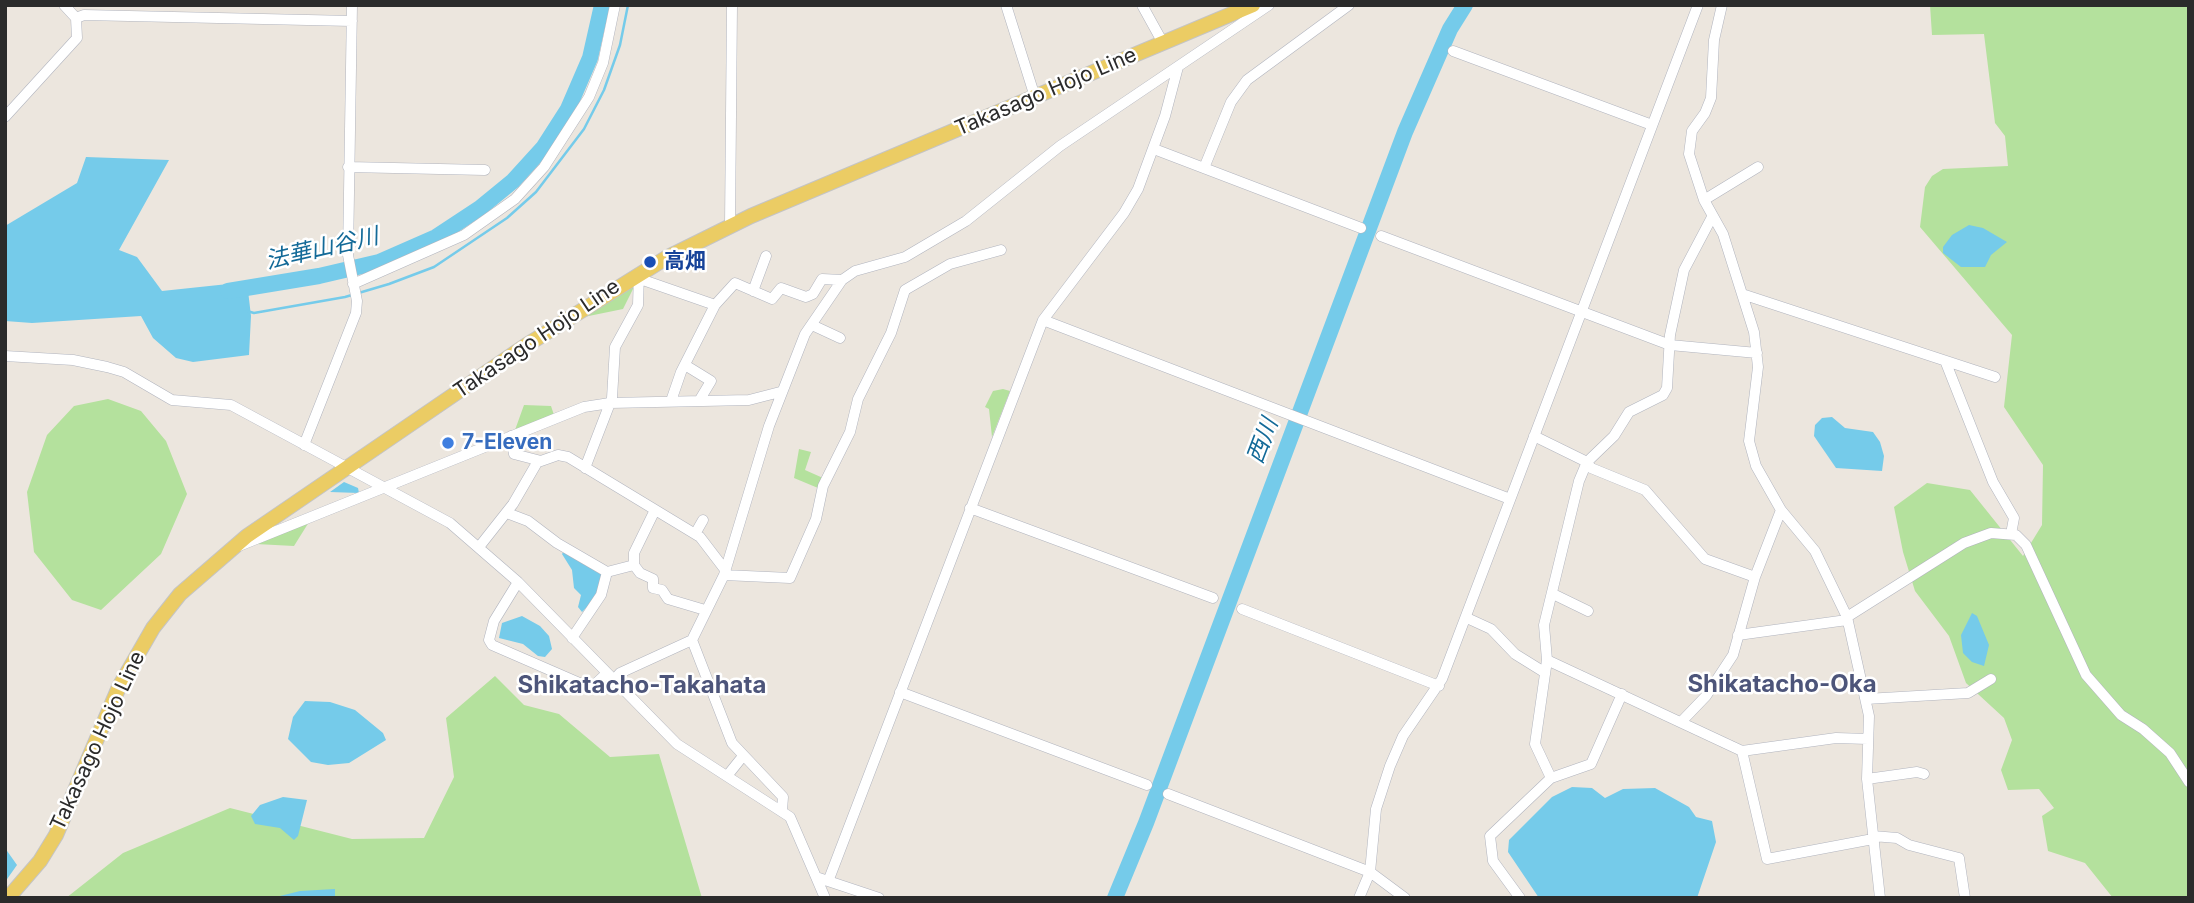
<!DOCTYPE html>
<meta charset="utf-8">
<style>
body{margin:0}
#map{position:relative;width:2194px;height:903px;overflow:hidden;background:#ece6de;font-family:Inter,sans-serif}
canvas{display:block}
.frame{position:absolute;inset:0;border:7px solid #2b2b2b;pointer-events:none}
</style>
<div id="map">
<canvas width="2194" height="903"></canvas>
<div class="frame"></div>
</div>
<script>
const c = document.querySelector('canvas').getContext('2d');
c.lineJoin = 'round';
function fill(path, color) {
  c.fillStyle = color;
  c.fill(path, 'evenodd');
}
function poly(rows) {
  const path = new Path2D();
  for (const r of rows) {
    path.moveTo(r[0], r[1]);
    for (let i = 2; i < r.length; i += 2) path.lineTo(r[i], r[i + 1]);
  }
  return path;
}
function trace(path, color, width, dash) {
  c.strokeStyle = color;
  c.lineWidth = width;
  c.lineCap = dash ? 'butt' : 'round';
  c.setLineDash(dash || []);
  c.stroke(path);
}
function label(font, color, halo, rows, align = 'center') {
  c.font = font + ' Inter,"Noto Sans JP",sans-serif';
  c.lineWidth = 5;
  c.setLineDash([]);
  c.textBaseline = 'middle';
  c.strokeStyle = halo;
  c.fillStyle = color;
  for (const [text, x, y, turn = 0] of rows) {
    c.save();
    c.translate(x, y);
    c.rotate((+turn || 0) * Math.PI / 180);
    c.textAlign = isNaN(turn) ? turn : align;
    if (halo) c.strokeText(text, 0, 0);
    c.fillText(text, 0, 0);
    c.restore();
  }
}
fill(poly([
 [1930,5,2189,5,2189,898,2113,898,2085,863,2048,851,2042,816,2054,808,2039,789,2008,790,2001,770,2012,740,2004,718,1966,683,1949,636,1915,591,1903,552,1894,507,1927,483,1970,490,2023,556,2042,525,2043,465,2004,407,2012,335,1920,227,1925,187,1932,176,1943,169,2008,166,2005,136,1995,123,1984,34,1932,35],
 [636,283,623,309,579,318],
 [1003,389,1010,391,992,437,989,409,985,407,993,391],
 [108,399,141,411,166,441,187,494,161,554,101,610,72,600,34,552,27,492,47,435,74,406],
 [524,405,551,406,554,415,515,430],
 [799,449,811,452,805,470,823,478,818,488,794,478],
 [309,522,294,546,256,544],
 [495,676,524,705,559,714,610,757,659,754,702,898,66,898,123,853,230,808,352,839,424,838,454,777,446,718]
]), '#b4e19d');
fill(poly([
 [86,157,169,160,119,250,137,257,162,291,247,282,251,316,249,355,193,362,176,358,153,338,141,316,32,323,5,321,5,226,77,183],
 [1969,225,1983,228,2007,242,1991,255,1985,267,1961,267,1943,253,1943,247,1952,235],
 [1832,417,1845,428,1873,432,1880,442,1884,456,1882,471,1836,468,1814,436,1815,425,1822,418],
 [344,482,358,488,359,493,330,492],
 [564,551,603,572,596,598,582,612,578,607,581,595,574,588,572,570,562,554],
 [1972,613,1977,616,1989,645,1984,666,1972,662,1963,653,1961,635],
 [522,616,540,626,549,636,552,649,545,657,538,656,523,644,499,638,502,623],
 [305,701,330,702,355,710,383,733,386,740,349,763,328,765,311,762,288,739,293,717],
 [1572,787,1592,788,1605,798,1623,789,1655,788,1689,807,1696,817,1712,821,1716,842,1697,898,1539,898,1508,852,1509,840,1552,797],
 [283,797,307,800,298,836,294,840,280,828,255,824,251,816,260,805],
 [5,848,17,865,5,882],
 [335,889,335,898,280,896,300,891]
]), '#75cbea');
trace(poly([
 [247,311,254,313,345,297,389,284,434,267,507,218,536,192,584,129,604,90,620,45,628,5]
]), '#75cbea', 2.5);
trace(poly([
 [228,291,319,276,379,262,436,237,480,208,513,181,543,148,568,109,590,58,602,5],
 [1115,898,1146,823,1405,132,1450,29,1465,5]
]), '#75cbea', 16);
const minor = poly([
 [1006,5,1035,97],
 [1142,5,1163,43],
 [1722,5,1714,40,1711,98,1705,113,1692,131,1689,154,1704,200,1723,234,1754,332,1758,367,1749,441,1756,466,1781,510,1815,551,1847,617,1869,716,1867,779,1880,898],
 [76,18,84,15,352,21],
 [1453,51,1652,125],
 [5,117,77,38,76,18,64,5],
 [1154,149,1361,228],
 [348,167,485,170],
 [1204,168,1231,102,1247,80,1349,5],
 [1704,200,1758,167],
 [730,226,732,5],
 [1381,236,1670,345,1757,353],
 [639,273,643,280,715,305,681,372,671,401],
 [353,284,464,235,515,199,544,167,589,97,603,63,615,5],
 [753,291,766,256],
 [1742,294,1995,377],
 [715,305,735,283,772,299,781,288,806,297,813,294,822,279,842,280],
 [1043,320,1510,499],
 [812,325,840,338],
 [5,356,73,360,107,367,124,372,172,400,231,405,450,523,518,582,677,744,790,817,816,877,879,898],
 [1946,363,1993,482,2014,518,2011,534],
 [685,365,711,381,699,401],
 [511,436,514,454,541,461,558,455,568,457,700,537,726,571],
 [1534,436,1587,462,1591,468,1645,490,1705,559,1755,577],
 [304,445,356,313,357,301,348,255,352,5],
 [585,468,612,398,615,347,638,305,639,273],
 [970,508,1213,598],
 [654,512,634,553,634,565,640,573,653,579,653,588,662,590,668,599,705,610],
 [507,513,528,521,557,543,607,572,601,595,572,638],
 [695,534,703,520],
 [239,546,584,407,610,403,749,400,780,392],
 [479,547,513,504,538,461],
 [607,572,634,565],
 [724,575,790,578,816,519,823,486,850,432,858,399,891,333,905,290,950,264,1001,250],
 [518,582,494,621,489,640,492,645,591,688,606,674],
 [1553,594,1588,611],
 [1242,609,1439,686],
 [1847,617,1964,543,1991,533,2016,535,2026,545,2086,675,2121,715,2143,729,2170,753,2189,782],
 [1467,618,1491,629,1515,654,1544,672],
 [1738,635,1847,620],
 [1547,660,1742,751,1836,738,1868,739],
 [612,682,620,673,692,640],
 [900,692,1147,785],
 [1866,699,1968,693,1991,679],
 [1682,721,1706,696,1733,655,1755,577,1781,510],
 [1742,751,1767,859,1873,839],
 [727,776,743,756],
 [1551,778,1535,744,1547,660,1544,625,1579,481,1587,462,1614,436,1629,412,1663,395,1667,388,1670,335,1684,270,1712,217],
 [1867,779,1917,772,1924,774],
 [1168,794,1370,872,1405,898],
 [782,810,783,797,732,743,692,640,724,575,769,426,805,334,842,280,855,271,905,257,966,221,1060,146,1269,5],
 [1873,836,1897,838,1909,845,1959,858,1965,898],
 [816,877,825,898],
 [829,879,1043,320,1124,213,1138,189,1165,116,1178,67],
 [1359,898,1370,872,1376,809,1390,766,1403,736,1442,679,1698,5],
 [1520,898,1493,861,1490,836,1551,778,1591,764,1622,694]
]);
const primary = poly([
 [8,898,40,861,56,835,119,687,153,628,180,594,247,536,525,346,666,258,751,216,1253,5]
]);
trace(minor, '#b1b4be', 11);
trace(primary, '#c4c4c4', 16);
trace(minor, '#fff', 10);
trace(primary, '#ebcc64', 14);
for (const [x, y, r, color] of [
 [650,262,7,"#1a4fb4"],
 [448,443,7,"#3f7fe0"]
]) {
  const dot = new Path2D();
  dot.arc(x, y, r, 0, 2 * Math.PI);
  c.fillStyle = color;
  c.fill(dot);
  trace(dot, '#fff', 2.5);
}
label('21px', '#2b2b2b', '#fff', [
 ["Takasago Hojo Line",1046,92,-23],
 ["Takasago Hojo Line",537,339,-34],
 ["Takasago Hojo Line",98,741,-65]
]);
label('bold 21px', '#164399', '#fff', [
 ["高畑",664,262]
], 'left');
label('bold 21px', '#366cbe', '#fff', [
 ["7-Eleven",462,443]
], 'left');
label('italic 23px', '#136a98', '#fff', [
 ["法華山谷川",322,249,-13],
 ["西川",1263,441,-69]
]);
label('bold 24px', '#4d557a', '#fff', [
 ["Shikatacho-Oka",1782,685],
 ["Shikatacho-Takahata",642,686]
]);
</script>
